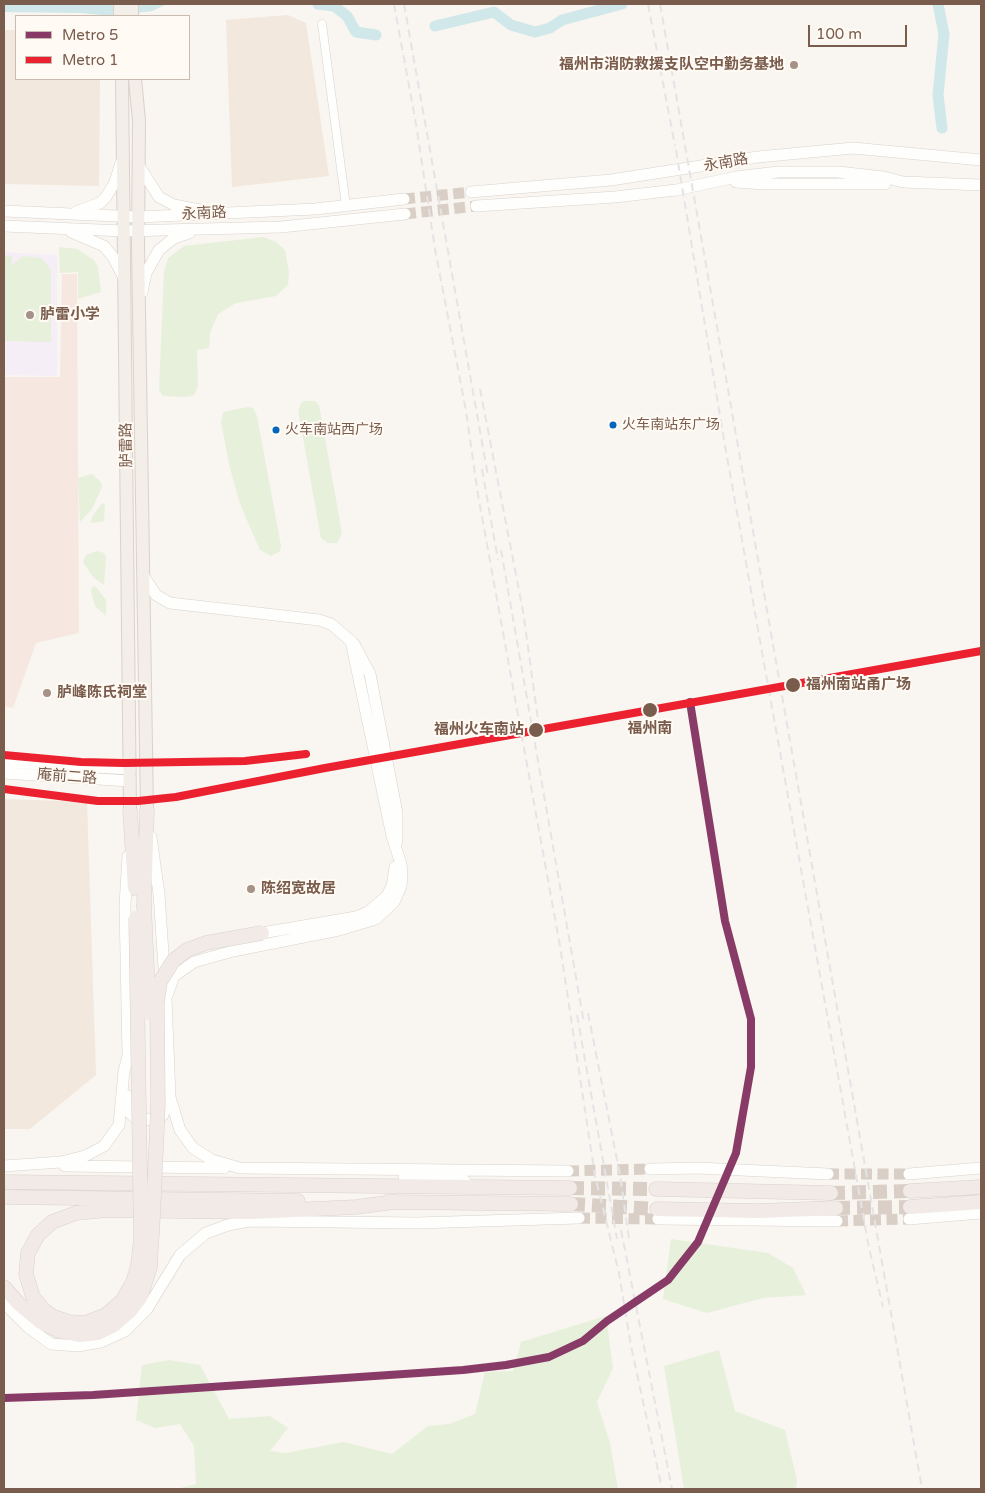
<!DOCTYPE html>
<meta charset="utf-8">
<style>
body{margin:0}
#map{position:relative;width:985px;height:1493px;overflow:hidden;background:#f9f5f0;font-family:"Varela Round",sans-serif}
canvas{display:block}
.frame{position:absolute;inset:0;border:5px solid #7a5c4d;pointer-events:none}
.legend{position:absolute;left:15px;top:15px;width:175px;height:65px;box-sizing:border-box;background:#fffaf3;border:1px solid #cabbb1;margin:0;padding:6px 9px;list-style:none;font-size:15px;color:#7a5c4d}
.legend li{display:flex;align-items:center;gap:10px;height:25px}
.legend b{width:25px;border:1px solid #cabbb1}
.scale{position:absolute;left:808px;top:25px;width:99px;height:22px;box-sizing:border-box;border:2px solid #7a5c4d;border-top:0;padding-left:6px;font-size:15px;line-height:18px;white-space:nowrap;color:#7a5c4d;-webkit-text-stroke:4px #fffaf3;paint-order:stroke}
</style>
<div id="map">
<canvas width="985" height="1493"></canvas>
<div class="frame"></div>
<ul class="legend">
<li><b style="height:6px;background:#893b67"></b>Metro 5</li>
<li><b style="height:6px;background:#eb212f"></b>Metro 1</li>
</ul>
<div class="scale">100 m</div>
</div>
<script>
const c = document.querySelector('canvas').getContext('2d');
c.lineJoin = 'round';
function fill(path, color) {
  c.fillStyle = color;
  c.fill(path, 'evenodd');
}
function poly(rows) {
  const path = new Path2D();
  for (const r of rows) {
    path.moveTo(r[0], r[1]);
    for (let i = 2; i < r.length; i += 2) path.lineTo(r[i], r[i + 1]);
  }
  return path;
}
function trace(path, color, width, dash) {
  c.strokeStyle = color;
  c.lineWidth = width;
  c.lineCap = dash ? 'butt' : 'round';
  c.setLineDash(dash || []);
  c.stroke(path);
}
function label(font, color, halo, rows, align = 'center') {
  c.font = font + ' "Varela Round","Noto Sans SC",sans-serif';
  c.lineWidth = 4;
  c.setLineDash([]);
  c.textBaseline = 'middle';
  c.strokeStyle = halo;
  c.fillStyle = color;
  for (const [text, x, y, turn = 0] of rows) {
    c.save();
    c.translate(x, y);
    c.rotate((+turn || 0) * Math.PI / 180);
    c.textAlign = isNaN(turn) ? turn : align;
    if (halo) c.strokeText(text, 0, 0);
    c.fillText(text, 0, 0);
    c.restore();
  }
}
fill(poly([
 [288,15,306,23,329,176,232,187,226,20],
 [4,30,16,30,16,79,100,79,99,186,4,184],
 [4,799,87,802,96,1075,30,1129,4,1129]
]), '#f2e8de');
fill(poly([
 [62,274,77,274,79,633,36,643,13,708,4,706,4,377,60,377]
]), '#f6e8e1');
fill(poly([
 [4,252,57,255,57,376,4,375]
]), '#f6eef6');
fill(poly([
 [263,237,276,242,285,250,289,273,288,285,276,296,236,303,218,314,210,333,209,348,197,350,198,386,194,395,187,397,163,396,159,390,164,272,168,258,184,246],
 [59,247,77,249,94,260,98,267,101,292,78,299,78,272,60,273],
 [5,256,12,256,12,265,23,256,41,258,51,269,51,342,4,341],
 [306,401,315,401,319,405,342,533,337,543,328,543,321,538,298,410,302,402],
 [248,407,253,408,257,416,281,546,280,551,271,556,260,550,240,504,230,468,221,422,223,413,228,411],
 [92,474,101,482,102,487,92,509,80,522,78,478],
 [102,503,105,504,104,521,91,523,92,517],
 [97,551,104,553,106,557,104,585,93,577,83,562,86,555],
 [93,586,97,588,106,600,106,616,95,606,91,591],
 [671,1239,768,1253,793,1268,806,1295,763,1298,707,1313,663,1299],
 [606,1316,613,1368,597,1402,610,1443,618,1489,177,1489,196,1484,194,1446,180,1424,155,1428,136,1420,142,1365,169,1360,200,1365,229,1419,270,1416,288,1428,270,1451,286,1453,343,1442,392,1454,428,1426,449,1424,475,1414,485,1372,513,1371,521,1342],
 [719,1350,735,1411,785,1430,797,1480,796,1489,684,1489,664,1366]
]), '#e7f0db');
fill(poly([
 [4,4,172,4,165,5,152,11,111,16,80,13,4,12]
]), '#d0e8ea');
trace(poly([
 [318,4,334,6,347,16,356,32,376,35],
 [938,4,944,34,938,95,942,128],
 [435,26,494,12,511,25,535,32,550,28,562,20,622,4]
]), '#d0e8ea', 11);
trace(poly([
 [404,199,471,192],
 [405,214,476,206],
 [568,1171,650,1169],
 [828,1174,909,1174],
 [579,1218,658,1219],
 [837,1221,909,1219]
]), '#d9cfc7', 11, [11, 5.5]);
trace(poly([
 [570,1188,656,1189],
 [831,1193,910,1191],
 [571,1204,657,1209],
 [836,1208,910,1207]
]), '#d9cfc7', 14, [14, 7]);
const street = poly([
 [322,24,346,206]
]);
const secondary = poly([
 [139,166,159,197,174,205,200,210],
 [736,182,764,184,885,184],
 [471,192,611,180,758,157,853,148,981,160],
 [476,206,615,197,676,190,736,177,778,172,838,172,884,177,903,182,981,185],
 [4,211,139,217,315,209,404,199],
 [76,212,100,203,106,197,115,182,121,163],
 [4,226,124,231,281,227,405,214],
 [71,232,104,246,113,257,124,278],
 [142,292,146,273,159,250,174,238,189,233],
 [143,575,156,595,170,603,319,620,331,624,351,641,392,836,401,864,402,873,401,886,394,902,376,919,339,930,233,951,194,962,174,976,166,998],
 [354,644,370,674,397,813,397,841],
 [4,762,130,769],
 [4,773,130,781],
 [151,837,159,894,166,998,170,1097,180,1130,193,1148,212,1160,240,1168,568,1171],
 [262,933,356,917,368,912,387,896,392,886,395,867],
 [128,1096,130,1113,135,1118,144,1120,154,1119,163,1115,170,1097],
 [4,1166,61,1162,85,1156,104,1146,119,1125,124,1071,128,1056,125,905,128,856],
 [65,1166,224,1168],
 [650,1169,697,1168,828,1174],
 [909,1174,981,1168],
 [404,1177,465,1181],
 [658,1219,837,1221],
 [909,1219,981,1213],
 [4,1303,28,1327,51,1344,78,1346,101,1342,125,1331,147,1309,180,1255,206,1233,228,1225,250,1221,417,1223,579,1218]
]);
const primary = poly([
 [120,4,120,16],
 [132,4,132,16],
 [122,79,130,811],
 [135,79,139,120,138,247,147,810]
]);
const highway = poly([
 [130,811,135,888],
 [144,905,147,810],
 [4,1182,570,1188],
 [656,1189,831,1193],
 [910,1191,981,1187],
 [4,1197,298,1201],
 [387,1202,571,1204],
 [910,1207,981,1202],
 [657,1209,758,1211,836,1208],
 [138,1265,133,1282,122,1301,106,1315,85,1323,69,1322,52,1316,44,1310,33,1297,26,1274,28,1253,38,1235,52,1222,76,1213,106,1210,251,1212,356,1207,394,1202],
 [4,1287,18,1303,41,1322,59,1331,79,1335,98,1333,114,1325,130,1311,141,1296,150,1267]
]);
trace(street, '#d7d1cb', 9);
trace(secondary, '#d9d2cb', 12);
trace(primary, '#dad1cc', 14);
trace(highway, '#dad1cc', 15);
trace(street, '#fefefd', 8);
trace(secondary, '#fefefd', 11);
trace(primary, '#f3eee8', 12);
trace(highway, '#f2eae7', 14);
trace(poly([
 [394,4,416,124,435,249,466,411,478,495,560,946,595,1176,619,1273,631,1346,662,1489],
 [404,4,488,476],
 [648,4,675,146],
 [660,4,922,1489],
 [676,150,724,440,869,1248,883,1307],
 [480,389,523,611,539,727],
 [482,469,498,560],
 [501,550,584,1023],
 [588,1013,620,1175,629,1239],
 [577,1015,617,1239],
 [621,1230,672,1489]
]), '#e6e3e7', 2, [8, 5]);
const highwayBridge = poly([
 [144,905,149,1013],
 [136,918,141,1238,138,1265],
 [152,1237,158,1105,157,1003,160,982,173,961,187,950,206,943,262,933],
 [150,1267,152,1230]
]);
trace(highwayBridge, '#dad1cc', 15, []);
trace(highwayBridge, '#f2eae7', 14);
trace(poly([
 [4,1398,93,1395,463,1370,506,1365,549,1357,583,1341,607,1321,668,1280,698,1242,736,1153,751,1067,751,1019,725,921,690,702]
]), '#893b67', 8);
trace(poly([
 [4,755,81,762,124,763,245,761,306,754],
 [4,789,98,801,138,801,176,797,325,768,981,651]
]), '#eb212f', 8);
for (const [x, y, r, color] of [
 [794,65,5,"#a69286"],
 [30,315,5,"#a69286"],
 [613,425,4.5,"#0065bd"],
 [276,430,4.5,"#0065bd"],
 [793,685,8,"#7a5c4d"],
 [47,693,5,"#a69286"],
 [650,710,8,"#7a5c4d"],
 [536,730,8,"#7a5c4d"],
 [251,889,5,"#a69286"]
]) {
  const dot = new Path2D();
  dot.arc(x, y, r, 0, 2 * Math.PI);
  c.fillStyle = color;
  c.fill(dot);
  trace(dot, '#fffaf3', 2);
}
label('14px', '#7a5c4d', '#fffaf3', [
 ["火车南站东广场",622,425],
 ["火车南站西广场",285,430]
], 'left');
label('bold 15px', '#7a5c4d', '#fffaf3', [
 ["福州市消防救援支队空中勤务基地",784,65,"right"],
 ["胪雷小学",40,315],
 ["胪峰陈氏祠堂",57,693],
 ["陈绍宽故居",261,889]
], 'left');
label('15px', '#7a5c4d', '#fffaf3', [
 ["永南路",726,163,-10],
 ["永南路",204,214,-3],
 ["胪雷路",127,445,-91],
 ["庵前二路",67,777,4]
]);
label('bold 15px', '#7a5c4d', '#fffaf3', [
 ["福州南站甬广场",806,685],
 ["福州南",650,729,"center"],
 ["福州火车南站",524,730,"right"]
], 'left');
</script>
